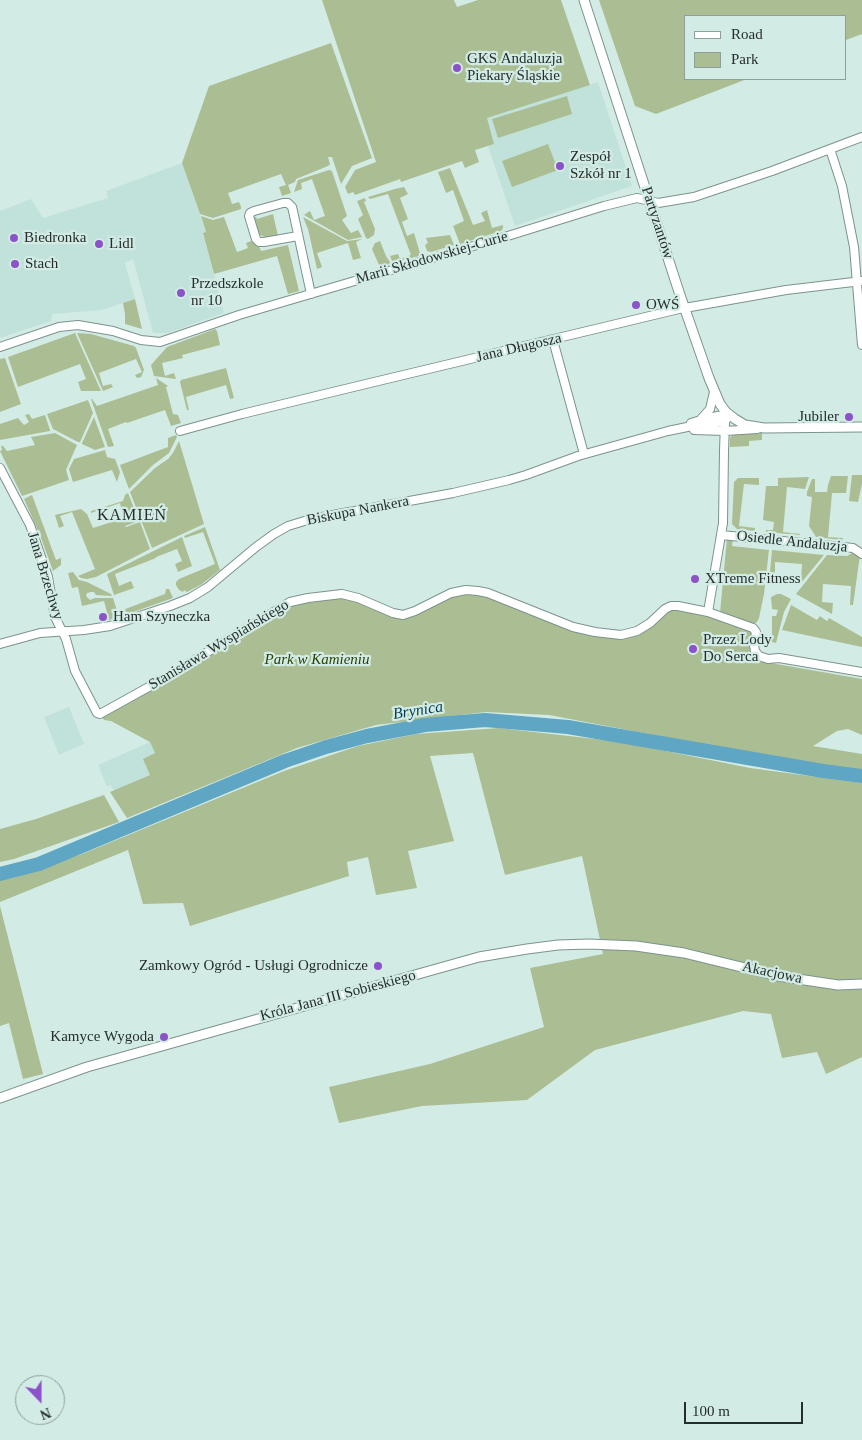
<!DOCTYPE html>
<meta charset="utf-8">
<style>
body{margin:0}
#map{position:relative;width:862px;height:1440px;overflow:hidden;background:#d3ebe5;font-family:"Times New Roman",serif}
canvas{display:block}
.legend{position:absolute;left:684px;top:15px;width:162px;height:65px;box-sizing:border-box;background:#d3ebe5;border:1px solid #8d9f9b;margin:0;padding:6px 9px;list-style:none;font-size:15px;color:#252e2b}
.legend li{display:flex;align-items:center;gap:10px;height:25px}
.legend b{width:25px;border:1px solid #8d9f9b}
.north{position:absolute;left:15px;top:1375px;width:50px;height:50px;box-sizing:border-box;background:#d3ebe5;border:1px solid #8d9f9b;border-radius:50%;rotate:158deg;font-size:14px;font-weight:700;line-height:20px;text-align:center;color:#252e2b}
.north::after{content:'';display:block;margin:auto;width:18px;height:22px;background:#8b52c9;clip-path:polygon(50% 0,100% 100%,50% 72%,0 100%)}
.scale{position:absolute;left:684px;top:1402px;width:119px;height:22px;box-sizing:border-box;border:2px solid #252e2b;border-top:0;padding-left:6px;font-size:15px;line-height:18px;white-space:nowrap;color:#252e2b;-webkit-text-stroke:4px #d3ebe5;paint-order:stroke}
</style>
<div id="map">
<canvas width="862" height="1440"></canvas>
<ul class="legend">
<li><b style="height:6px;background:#fff"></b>Road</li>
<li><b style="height:14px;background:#abbe93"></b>Park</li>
</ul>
<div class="north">N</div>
<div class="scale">100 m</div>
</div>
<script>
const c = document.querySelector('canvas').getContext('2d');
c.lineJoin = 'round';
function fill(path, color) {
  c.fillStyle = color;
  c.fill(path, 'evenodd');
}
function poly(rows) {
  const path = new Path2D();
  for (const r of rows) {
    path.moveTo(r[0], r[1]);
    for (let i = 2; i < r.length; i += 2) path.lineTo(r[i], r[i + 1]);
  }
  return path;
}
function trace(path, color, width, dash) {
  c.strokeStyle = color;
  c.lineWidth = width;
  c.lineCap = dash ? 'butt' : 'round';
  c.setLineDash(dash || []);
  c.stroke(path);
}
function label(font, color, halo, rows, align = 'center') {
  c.font = font + ' "Times New Roman",serif';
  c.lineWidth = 4.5;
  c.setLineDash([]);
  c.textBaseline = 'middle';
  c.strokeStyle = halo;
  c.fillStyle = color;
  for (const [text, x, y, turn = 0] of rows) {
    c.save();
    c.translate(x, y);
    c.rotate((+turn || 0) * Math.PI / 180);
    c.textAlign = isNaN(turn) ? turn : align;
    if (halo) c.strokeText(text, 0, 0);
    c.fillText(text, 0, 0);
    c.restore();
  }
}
fill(poly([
 [598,82,632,186,515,226,488,146,494,144,486,118],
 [182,163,206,232,203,234,224,313,168,333,153,333,133,259,125,263,135,299,102,310,52,314,51,321,0,338,0,211,31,199,43,218,108,198,106,191],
 [69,707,84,744,59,755,44,717],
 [150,742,155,753,150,775,114,791,111,785,107,787,98,765]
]), '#c1e2da');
fill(poly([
 [322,0,454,0,457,7,478,0,561,0,590,85,487,118,494,144,475,150,479,162,465,168,462,161,401,182,400,179,355,195,353,192,348,194,345,187,355,170,376,162],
 [599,0,862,0,862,34,846,40,846,16,686,16,686,79,747,79,656,114,635,106],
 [331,43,372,158,352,166,341,184,332,157,328,157,330,164,328,166,296,179,295,182,288,185,291,193,282,196,279,187,286,185,281,174,228,193,232,204,239,202,241,207,241,209,213,218,200,214,182,163,209,86],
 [567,96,572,114,498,138,492,119],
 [548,144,558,170,512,187,502,161],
 [450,168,473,225,485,221,481,213,487,210,492,228,503,225,503,228,501,231,460,244,453,226,464,221,453,190,446,193,438,172],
 [329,170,332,171,347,216,342,220,351,233,358,230,362,237,348,240,304,215,310,211,314,220,325,216,312,179,301,183,302,189,294,192,298,180],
 [404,187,408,194,400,198,408,219,402,222,407,236,414,233,420,253,419,256,393,263,390,256,398,254,400,259,411,255,388,194,370,199,368,197,395,189],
 [365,198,366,201,364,202,375,229,374,235,368,239,366,238,358,219,363,215,357,201],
 [273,214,278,236,267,238,258,234,253,218,256,217,257,219],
 [201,216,213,220,224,217,237,252,248,248,246,243,254,240,256,246,259,246,261,251,288,245,299,291,288,294,277,256,214,274,203,233,206,232],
 [303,217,347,241,362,239,356,242,361,258,353,260,348,243,317,253,322,267,317,269,308,229],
 [450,235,454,245,431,252,427,251,425,245,428,243,426,238],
 [380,241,386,256,390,262,389,264,381,267,379,265,372,249,375,243],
 [135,299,142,329,125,324,125,314,123,303],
 [215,329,217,331,220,345,182,355,183,358,162,363,165,376,174,373,176,379,154,376,151,365,167,347],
 [75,333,101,391,81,391,78,382,86,379,80,364,18,387,8,357],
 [77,333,91,334,134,346,136,348,144,370,141,377,137,378,135,375,142,372,136,359,99,373,103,386,111,384,113,387,103,391],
 [5,358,21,404,0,412,0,359],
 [226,368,234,398,230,399,226,385,186,397,189,410,187,410,180,382,181,380],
 [156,378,168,386,166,387,173,414,178,415,181,423,171,426,165,410,127,423,126,422,108,429,114,446,108,447,91,399,92,399,97,406,158,385],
 [88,400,93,413,80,442,78,442,53,429,47,414],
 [29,414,32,419,45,415,50,430,50,431,0,440,0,424,18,418,24,425,29,422,25,415],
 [94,417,105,447,95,450,82,444,82,443],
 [55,433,77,445,66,470,69,480,22,496,0,451,2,450,1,446,3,446,7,451,35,445,31,437],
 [762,433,762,440,749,441,749,446,730,447,730,438,733,434],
 [176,435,177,437,169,453,153,465,129,489,120,465,168,447,168,438],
 [179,441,204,524,152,548,130,492,155,468,168,459,173,453],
 [105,450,107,457,115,459,120,472,117,482,112,470,73,482,69,469,74,459],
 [852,475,862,475,862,484,858,502,849,501],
 [831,476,848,476,846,493,832,493,828,537,843,538,842,540,816,537,809,526,812,497,807,496,807,492,812,479,815,479,815,492,827,492,828,485],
 [809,477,805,489,787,487,783,532,800,534,800,535,766,532,766,530,773,530,774,522,763,520,766,486,778,486,778,478],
 [738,478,759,478,759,485,744,484,739,526,755,528,755,531,737,529,732,524,734,482],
 [128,493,139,521,125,526,126,527,140,522,150,549,96,577,87,579,81,578,78,576,95,569,72,512,60,516,64,526,59,528,55,515,81,509,87,514,93,528,124,518,120,503,91,513,91,511,123,501,125,495],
 [32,495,56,560,61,558,61,565,53,571,40,535,24,499],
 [205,527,220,570,202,584,187,592,184,590,183,592,179,590,176,585,176,582,179,579,215,564,203,532,185,538,184,536],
 [182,537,192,566,178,572,175,564,182,561,177,549,156,557,156,558,115,574,119,586,131,581,134,588,114,595,107,574],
 [727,538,733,539,732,546,769,550,764,594,759,618,757,622,754,624,751,624,720,613],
 [772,550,824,555,801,583,789,583,789,580,801,580,802,564,775,562,775,573,770,572],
 [854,552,860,555,853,605,850,605,851,586,823,584,822,602,833,603,832,614,796,594,827,555,847,556],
 [73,572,79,580,87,582,111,594,112,596,96,595,94,592,91,592,87,593,86,596,90,600,95,598,113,598,119,617,109,620,104,601,82,606,78,587,72,588,68,573],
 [166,589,169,589,173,598,122,616,120,611,165,594],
 [462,593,486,595,571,629,625,637,672,609,677,609,712,616,752,632,753,635,750,646,751,651,758,659,765,662,862,679,862,735,848,729,837,731,813,746,862,754,862,771,801,763,549,715,486,712,376,725,297,748,127,818,110,792,150,775,143,759,155,753,150,742,111,721,104,720,102,717,289,605,328,598,348,597,394,616],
 [777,594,781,594,791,599,784,612,776,643,772,642,772,616,776,616,778,610,772,609,771,597],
 [791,605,817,620,820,616,827,621,829,618,862,637,862,647,782,630],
 [499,728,621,742,750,768,862,783,862,1057,826,1074,817,1052,782,1058,771,1014,743,1011,595,1050,527,1100,422,1106,339,1123,329,1087,430,1064,544,1027,530,968,603,954,582,856,505,875,473,753,430,756,454,841,408,851,417,888,376,895,368,857,347,862,349,876,190,926,183,903,143,904,128,850,0,902,0,880,13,878,82,854,284,771,358,746,416,734],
 [104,795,119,822,14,859,0,862,0,829,36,819],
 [0,906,43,1074,23,1079,9,1023,0,1026]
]), '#abbe93');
trace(poly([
 [0,874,39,864,285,761,326,747,367,736,425,725,485,720,568,727,823,771,862,776]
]), '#5fa5c4', 14);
const minor = poly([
 [830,149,842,186,854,247,862,345],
 [298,236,264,242,259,242,256,239,249,216,250,213,254,211,283,203,288,203,292,207,293,211,311,294],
 [553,340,584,454],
 [0,347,59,327,78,325,113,331,141,340,160,342,239,315,511,235,604,206,637,198,658,203,694,197,772,171,862,137],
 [701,419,710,409,714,392],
 [691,423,707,418,729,414],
 [694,430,725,431,757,429],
 [180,431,242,414,370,383,679,309,786,290,862,281],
 [0,468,30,525,48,577,55,617,66,639,75,671,97,713,100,714,163,679,290,602,308,598,342,594,358,598,393,613,403,615,415,611,451,593,466,590,478,591,488,593,573,627,595,632,621,635,637,631,650,623,665,609,671,606,678,606,708,612,753,628,756,632,754,645,755,651,759,656,768,659,779,658,862,672],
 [721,535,853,548,862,554],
 [708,612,723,523,724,451,725,422,727,418],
 [0,644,40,633,84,630,110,626,170,606,190,598,208,587,256,547,274,534,288,526,311,519,453,493,509,480,526,475,578,456,668,431,692,426,725,422]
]);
const tertiary = poly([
 [584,0,680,295,709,378,720,404,726,412,735,419,745,425,764,428,862,427],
 [0,1098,87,1067,479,957,527,949,558,945,589,944,636,946,684,953,778,976,838,985,862,984]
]);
trace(minor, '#7c938d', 10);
trace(tertiary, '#7c938d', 11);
trace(minor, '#fff', 8);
trace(tertiary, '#fff', 9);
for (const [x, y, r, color] of [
 [457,68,5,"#8b52c9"],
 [560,166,5,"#8b52c9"],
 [14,238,5,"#8b52c9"],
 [99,244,5,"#8b52c9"],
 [15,264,5,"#8b52c9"],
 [181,293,5,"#8b52c9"],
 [636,305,5,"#8b52c9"],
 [849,417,5,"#8b52c9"],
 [695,579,5,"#8b52c9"],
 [103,617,5,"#8b52c9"],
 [693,649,5,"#8b52c9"],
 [378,966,5,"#8b52c9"],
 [164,1037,5,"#8b52c9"]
]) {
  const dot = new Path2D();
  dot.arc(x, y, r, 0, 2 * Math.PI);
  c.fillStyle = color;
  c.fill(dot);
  trace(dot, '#d3ebe5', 2);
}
label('15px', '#252e2b', '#d3ebe5', [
 ["GKS Andaluzja",467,59],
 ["Piekary Śląskie",467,76],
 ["Zespół",570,157],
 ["Szkół nr 1",570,174],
 ["Biedronka",24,238],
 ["Lidl",109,244],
 ["Stach",25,264],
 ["Przedszkole",191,284],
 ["nr 10",191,301],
 ["OWŚ",646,305],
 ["Jubiler",839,417,"right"],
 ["XTreme Fitness",705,579],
 ["Ham Szyneczka",113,617],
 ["Przez Lody",703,640],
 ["Do Serca",703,657],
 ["Zamkowy Ogród - Usługi Ogrodnicze",368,966,"right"],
 ["Kamyce Wygoda",154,1037,"right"]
], 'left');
label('15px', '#252e2b', '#d3ebe5', [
 ["Partyzantów",657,223,72],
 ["Marii Skłodowskiej-Curie",432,258,-16],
 ["Jana Długosza",519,348,-13],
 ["Biskupa Nankera",358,511,-11],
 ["Osiedle Andaluzja",792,542,6],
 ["Jana Brzechwy",45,576,73],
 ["Stanisława Wyspiańskiego",219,645,-31],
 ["Akacjowa",772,973,12],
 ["Króla Jana III Sobieskiego",338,996,-15]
]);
label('italic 15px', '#2a4000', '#d3ebe5', [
 ["Park w Kamieniu",317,660]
]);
c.letterSpacing = '1px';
label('16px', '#252e2b', '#d3ebe5', [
 ["KAMIEŃ",132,516]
]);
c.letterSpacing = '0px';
label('italic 16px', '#003e54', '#d3ebe5', [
 ["Brynica",418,711,-9]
]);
</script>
